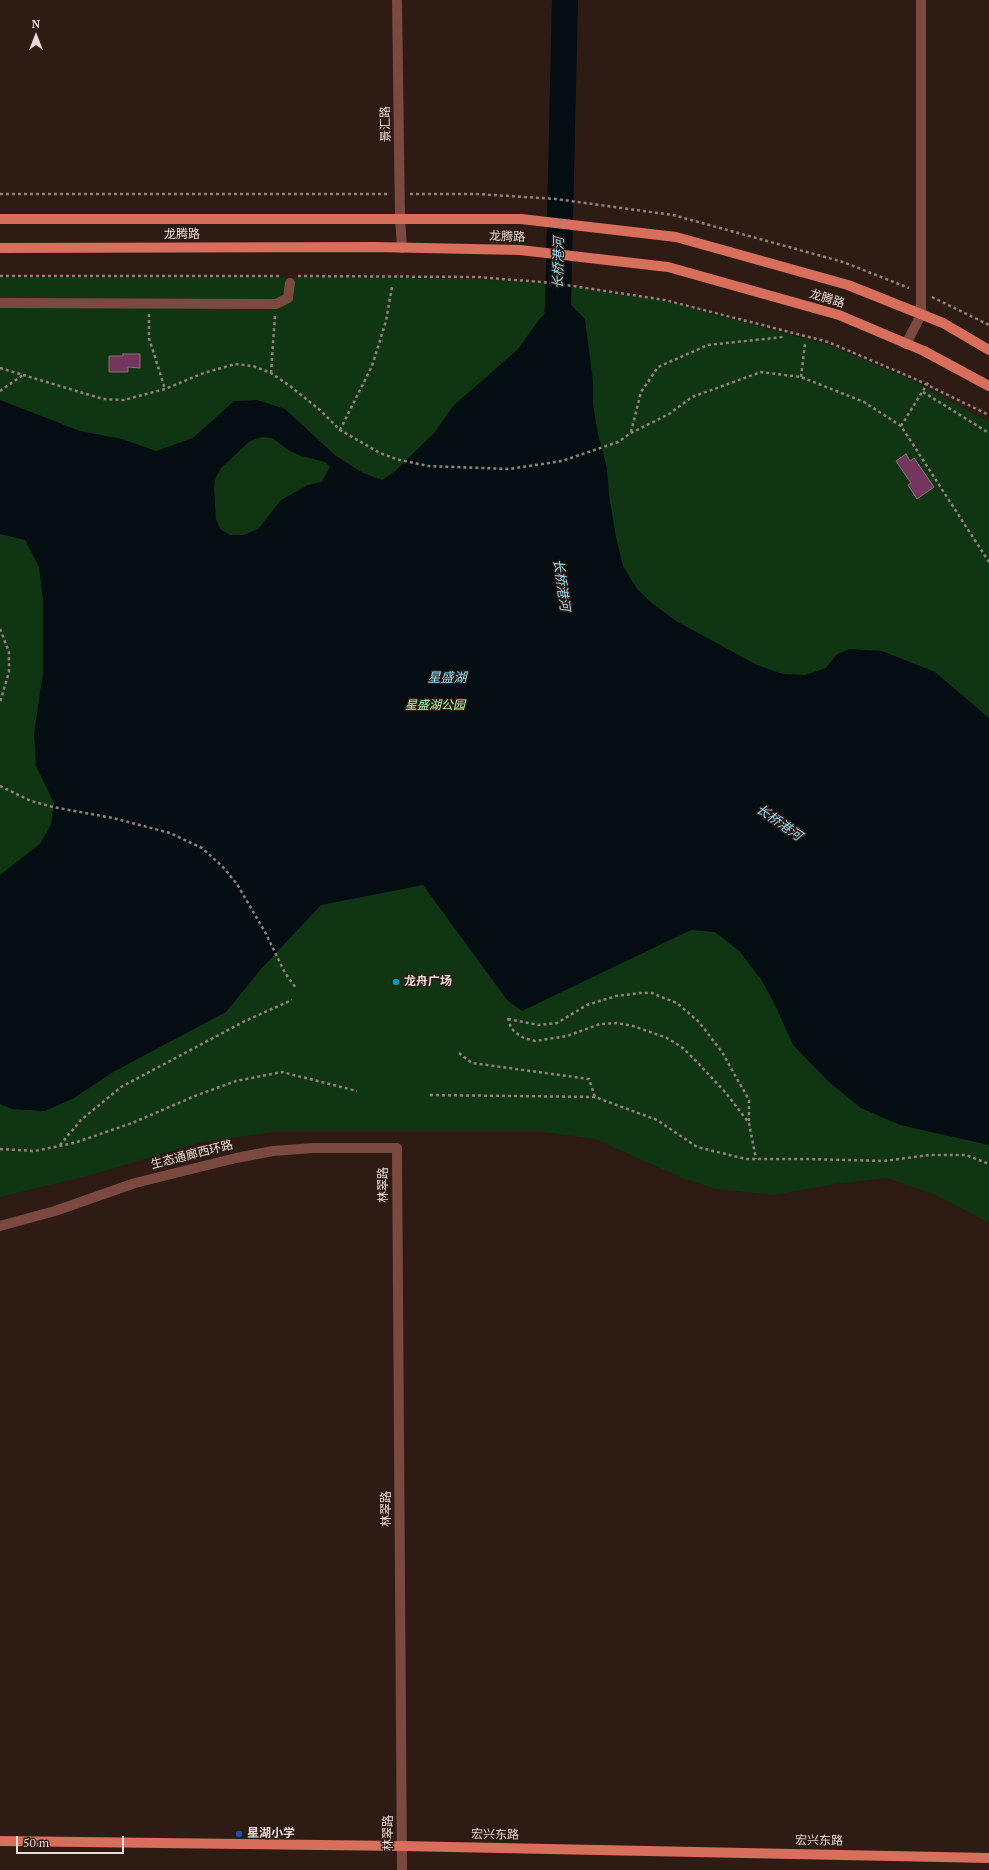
<!DOCTYPE html>
<meta charset="utf-8">
<style>
body{margin:0}
#map{position:relative;width:989px;height:1870px;overflow:hidden;background:#2e1b13;font-family:"PT Serif",serif}
canvas{display:block}
.north{position:absolute;left:16px;top:16px;width:40px;height:40px;-webkit-text-stroke:3px #2e1b13;paint-order:stroke;rotate:0deg;font-size:11px;font-weight:700;line-height:16px;text-align:center;color:#e8dbd5}
.north::after{content:'';display:block;margin:auto;width:14px;height:18px;background:#e8dbd5;clip-path:polygon(50% 0,100% 100%,50% 72%,0 100%)}
.scale{position:absolute;left:16px;top:1836px;width:108px;height:18px;box-sizing:border-box;border:2px solid #e8dbd5;border-top:0;padding-left:5px;font-size:12px;line-height:14px;white-space:nowrap;color:#e8dbd5;-webkit-text-stroke:3px #2e1b13;paint-order:stroke}
</style>
<div id="map">
<canvas width="989" height="1870"></canvas>
<div class="north">N</div>
<div class="scale">50 m</div>
</div>
<script>
const c = document.querySelector('canvas').getContext('2d');
c.lineJoin = 'round';
function fill(path, color) {
  c.fillStyle = color;
  c.fill(path, 'evenodd');
}
function poly(rows) {
  const path = new Path2D();
  for (const r of rows) {
    path.moveTo(r[0], r[1]);
    for (let i = 2; i < r.length; i += 2) path.lineTo(r[i], r[i + 1]);
  }
  return path;
}
function trace(path, color, width, dash) {
  c.strokeStyle = color;
  c.lineWidth = width;
  c.lineCap = dash ? 'butt' : 'round';
  c.setLineDash(dash || []);
  c.stroke(path);
}
function label(font, color, halo, rows, align = 'center') {
  c.font = font + ' "PT Serif","Noto Sans SC",serif';
  c.lineWidth = 3;
  c.setLineDash([]);
  c.textBaseline = 'middle';
  c.strokeStyle = halo;
  c.fillStyle = color;
  for (const [text, x, y, turn = 0] of rows) {
    c.save();
    c.translate(x, y);
    c.rotate((+turn || 0) * Math.PI / 180);
    c.textAlign = isNaN(turn) ? turn : align;
    if (halo) c.strokeText(text, 0, 0);
    c.fillText(text, 0, 0);
    c.restore();
  }
}
fill(poly([
 [339,277,477,279,552,284,665,301,828,345,912,380,989,422,989,1223,936,1195,887,1178,835,1184,774,1195,716,1189,682,1178,595,1139,543,1132,274,1132,202,1142,91,1175,0,1197,0,278]
]), '#0f3513');
fill(poly([
 [571,305,585,319,593,381,593,405,598,434,607,468,609,495,616,537,623,566,637,589,652,603,676,621,757,665,783,674,805,675,826,668,836,655,849,649,882,651,935,672,989,718,989,1145,900,1125,861,1108,829,1082,793,1045,775,1005,761,979,739,951,715,932,691,930,522,1011,507,1000,423,885,321,905,261,969,226,1012,113,1072,74,1098,45,1111,12,1109,0,1104,0,875,40,844,51,824,54,803,36,766,34,734,43,673,43,600,39,567,25,540,0,534,0,400,80,431,122,439,156,451,193,438,234,401,257,400,285,409,336,456,363,473,382,480,394,472,435,432,453,406,518,349,541,317,558,306],
 [262,437,272,438,290,451,301,456,325,462,330,467,322,482,308,485,281,500,258,529,244,535,230,535,220,529,216,519,214,488,216,477,221,468,238,452,250,441]
]), '#030d12');
trace(poly([
 [555,342,558,306,565,0]
]), '#030d12', 26);
const building = poly([
 [123,354,140,354,140,368,128,367,128,372,109,372,109,356,123,356,123,354],
 [906,454,910,461,914,458,934,487,917,499,908,485,911,483,896,461,906,454]
]);
fill(building, '#75365d');
trace(building, '#88727e', 1);
trace(poly([
 [0,194,389,194],
 [410,194,477,194,556,199,673,215,843,262,909,288],
 [0,276,281,276],
 [298,276,477,277,553,283,665,300,828,342,913,378,989,415],
 [932,297,989,325],
 [149,314,149,338,165,389],
 [0,368,103,399,124,400,165,389,201,374,235,364,253,366,271,373,290,386,320,410,340,430,380,453,396,459,428,466,509,469,562,461,618,442,631,433,669,414,692,397,761,372,801,377,864,402,901,426,989,562],
 [271,373,275,315],
 [801,377,805,344],
 [0,391,23,375],
 [923,392,989,433],
 [901,426,929,381],
 [340,430,372,366,386,321,392,287],
 [631,432,641,392,658,367,708,345,783,337],
 [0,629,9,652,9,672,0,702],
 [0,786,31,801,53,807,113,818,170,833,202,848,223,867,237,884,265,932,285,973,296,988],
 [508,1018,511,1028,516,1033,524,1038,535,1041,567,1036,600,1024,617,1023,633,1026,667,1038,683,1048,698,1063,726,1093,749,1123,756,1159],
 [508,1019,539,1025,557,1023,587,1005,616,996,640,993,652,993,664,998,677,1003,699,1022,722,1052,749,1100,749,1123],
 [459,1053,472,1063,589,1079,595,1097],
 [430,1095,595,1097,657,1120,697,1147,746,1159,810,1159,884,1161,929,1155,966,1155,989,1164],
 [60,1145,81,1120,121,1087,245,1021,292,1000],
 [0,1149,35,1151,74,1143,132,1123,195,1096,236,1081,282,1072,357,1091]
]), '#90817a', 2.5, [3, 3]);
trace(poly([
 [397,0,400,218,402,248],
 [0,303,276,304,288,298,290,283],
 [906,344,921,315,921,0],
 [0,1226,55,1211,135,1183,236,1158,273,1151,313,1148,397,1148,402,1870]
]), '#7c4940', 10);
trace(poly([
 [0,219,521,219,676,237,848,285,943,323,989,350],
 [0,248,375,247,520,250,668,267,839,315,924,351,989,386],
 [0,1841,402,1846,989,1858]
]), '#d86e5c', 10);
for (const [x, y, r, color] of [
 [396,982,4,"#0f9aa8"],
 [239,1834,4,"#1a4fb4"]
]) {
  const dot = new Path2D();
  dot.arc(x, y, r, 0, 2 * Math.PI);
  c.fillStyle = color;
  c.fill(dot);
  trace(dot, '#2e1b13', 1.5);
}
label('12px', '#e8dbd5', '#2e1b13', [
 ["景汇路",386,124,-91],
 ["龙腾路",182,235],
 ["龙腾路",507,237,2],
 ["龙腾路",827,299,17],
 ["生态通廊西环路",192,1155,-14],
 ["林翠路",384,1185,-90],
 ["林翠路",387,1509,-90],
 ["林翠路",389,1833,-90],
 ["宏兴东路",495,1835,1],
 ["宏兴东路",819,1841,1]
]);
label('italic 12px', '#abfbae', '#2e1b13', [
 ["星盛湖公园",435,706]
]);
label('bold 12px', '#e8dbd5', '#2e1b13', [
 ["龙舟广场",404,982],
 ["星湖小学",247,1834]
], 'left');
label('italic 13px', '#96dcf5', '#2e1b13', [
 ["长桥港河",559,263,-89],
 ["长桥港河",561,585,82],
 ["星盛湖",447,678],
 ["长桥港河",779,823,35]
]);
</script>
